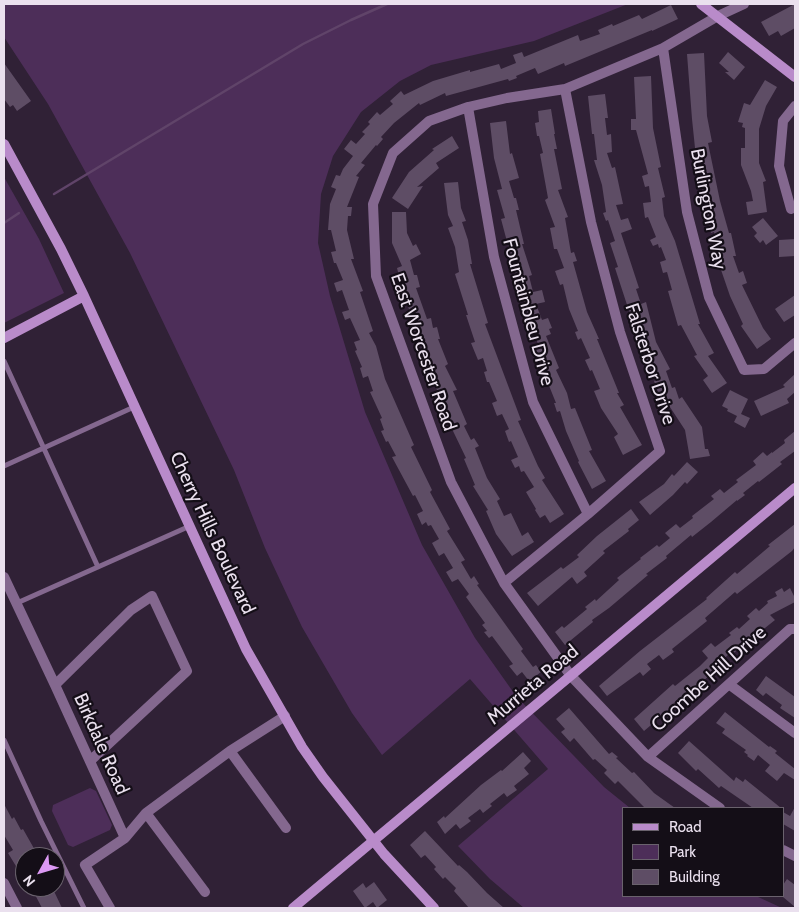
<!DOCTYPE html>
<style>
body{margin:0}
#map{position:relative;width:799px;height:912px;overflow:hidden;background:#302136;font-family:Cabin,sans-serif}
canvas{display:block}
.frame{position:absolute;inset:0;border:5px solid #eae0ee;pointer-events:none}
.legend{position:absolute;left:622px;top:807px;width:162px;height:90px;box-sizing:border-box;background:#140e17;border:1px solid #6a626d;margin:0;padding:6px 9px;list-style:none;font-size:15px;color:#eae0ee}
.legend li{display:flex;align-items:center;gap:10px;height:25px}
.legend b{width:25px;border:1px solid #6a626d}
.north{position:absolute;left:15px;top:847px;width:50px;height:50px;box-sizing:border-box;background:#140e17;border:1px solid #6a626d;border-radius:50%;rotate:231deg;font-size:14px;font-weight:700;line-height:20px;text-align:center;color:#eae0ee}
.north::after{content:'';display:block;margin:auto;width:18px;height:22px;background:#dc99f4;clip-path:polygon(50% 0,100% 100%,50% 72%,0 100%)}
</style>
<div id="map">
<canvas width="799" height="912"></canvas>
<div class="frame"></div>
<ul class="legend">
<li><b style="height:6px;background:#b98bca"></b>Road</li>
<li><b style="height:14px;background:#4d2e59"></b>Park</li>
<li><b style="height:14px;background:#5e4d65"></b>Building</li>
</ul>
<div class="north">N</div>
</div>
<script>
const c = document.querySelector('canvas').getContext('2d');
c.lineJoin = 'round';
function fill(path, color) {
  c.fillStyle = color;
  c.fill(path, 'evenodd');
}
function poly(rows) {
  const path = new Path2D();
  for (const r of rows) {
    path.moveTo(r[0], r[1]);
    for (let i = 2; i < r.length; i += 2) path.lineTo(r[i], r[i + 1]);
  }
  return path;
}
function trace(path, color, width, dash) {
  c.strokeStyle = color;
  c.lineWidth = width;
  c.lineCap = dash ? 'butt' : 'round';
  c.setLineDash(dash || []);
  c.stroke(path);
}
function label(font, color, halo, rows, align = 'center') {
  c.font = font + ' Cabin,sans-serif';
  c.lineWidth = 4.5;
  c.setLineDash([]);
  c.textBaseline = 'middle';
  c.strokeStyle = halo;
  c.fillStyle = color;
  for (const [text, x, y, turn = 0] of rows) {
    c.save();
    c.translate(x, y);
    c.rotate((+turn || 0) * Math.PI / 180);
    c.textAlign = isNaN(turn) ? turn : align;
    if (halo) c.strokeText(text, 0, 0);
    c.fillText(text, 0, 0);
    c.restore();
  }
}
fill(poly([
 [4,4,628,4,534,41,431,65,400,81,361,112,333,156,321,194,318,243,330,296,365,412,422,545,475,638,516,696,604,787,630,808,623,808,623,896,756,896,782,908,524,908,490,879,458,846,548,769,470,679,382,755,352,713,302,627,265,548,234,470,130,253,48,104,4,37],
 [4,177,39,239,64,293,4,323],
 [90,788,96,791,112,825,110,830,73,847,68,845,52,811,53,805]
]), '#4d2e59');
trace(poly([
 [54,194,303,44,351,20,387,4],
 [4,223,19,213]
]), '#604469', 2.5);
fill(poly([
 [795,4,795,28,781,36,778,31,769,36,761,22],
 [671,5,678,19,652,31,652,30,565,66,564,63,538,74,535,68,516,76,517,78,509,81,508,79,446,96,445,93,420,105,419,103,394,123,381,137,383,139,377,146,376,145,361,163,365,165,356,176,359,177,347,207,352,207,351,216,348,216,347,230,354,259,351,259,363,291,360,292,373,331,369,333,376,346,385,379,414,445,411,447,432,490,430,492,450,529,447,531,465,560,461,562,471,579,474,576,479,584,477,585,523,649,521,651,533,667,536,665,541,672,529,681,522,672,517,676,509,666,513,664,492,636,489,638,484,632,487,631,482,625,485,623,466,597,469,594,458,579,452,582,446,572,453,568,444,553,439,556,432,543,439,539,431,525,428,526,426,522,422,525,417,514,423,511,415,495,413,496,392,457,396,456,388,441,386,442,381,431,384,430,380,419,382,418,370,392,373,391,368,376,363,378,360,368,362,367,355,351,357,350,354,342,360,340,350,318,345,320,342,312,349,310,342,290,337,292,334,283,343,280,336,263,334,263,331,252,336,251,331,230,328,230,330,204,336,189,331,187,336,175,340,176,343,169,353,156,344,149,351,140,356,144,365,134,362,132,370,124,368,122,377,112,380,115,393,104,390,101,401,91,404,95,433,81,470,70,470,72,499,64,501,69,516,63,513,55,522,52,524,57,578,35,580,41,586,39,600,34,598,30,612,24,613,26,639,15,642,19],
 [728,52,745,67,734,80,725,72,729,72,719,63],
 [704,53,707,116,712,142,708,143,720,201,729,233,731,233,736,256,733,256,739,273,743,271,747,283,742,285,763,328,771,339,757,349,741,326,743,324,730,296,719,264,721,264,714,232,711,233,699,175,701,174,695,148,692,119,687,54],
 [4,63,31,101,17,111,13,105,10,107,4,99],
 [651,76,653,128,661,167,658,168,665,197,662,198,664,216,675,241,700,324,698,324,714,353,708,356,727,383,712,393,703,380,708,376,694,356,697,355,681,325,678,326,668,291,672,290,667,272,663,273,660,262,666,260,661,247,659,248,658,244,653,246,650,240,656,237,648,217,645,218,643,203,651,202,649,186,645,187,642,176,648,174,636,130,631,130,631,119,636,119,634,77],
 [765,80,777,87,766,106,759,129,759,163,766,181,763,182,767,212,748,215,746,202,753,201,751,191,741,165,741,148,745,148,745,128,742,127,743,123,738,122,744,103,750,105],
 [605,94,608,118,605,118,607,135,611,134,612,152,607,153,612,168,615,167,623,204,616,205,621,220,628,218,632,229,621,233,639,288,636,289,641,304,646,302,656,342,670,369,666,371,672,388,675,387,679,399,682,397,702,427,705,449,708,449,710,456,690,459,685,430,666,401,662,403,654,381,656,380,643,354,615,268,618,267,610,243,615,241,608,220,606,221,603,213,606,212,602,185,594,160,597,160,594,134,592,134,588,96],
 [551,109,555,134,554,134,557,149,554,149,562,189,558,190,568,217,565,218,571,253,574,252,577,261,573,262,587,312,599,339,597,339,619,393,617,393,624,405,620,407,642,445,623,455,614,437,618,434,601,408,594,391,600,389,592,370,590,371,585,360,590,358,581,338,578,340,575,332,578,331,569,309,563,284,560,285,555,271,564,268,557,249,554,249,550,228,555,227,545,200,548,198,540,154,543,153,539,136,537,136,535,123,539,122,538,111],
 [506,121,510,154,512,153,519,178,509,181,514,198,516,198,519,210,516,210,524,244,522,244,532,275,529,276,533,292,542,290,545,302,536,304,542,320,548,318,552,328,549,329,551,334,546,336,559,368,556,370,567,393,571,409,575,408,592,450,589,451,606,481,592,489,578,462,579,461,566,431,560,411,557,412,554,403,556,403,533,346,538,344,530,321,528,322,525,314,527,313,522,292,518,293,516,284,518,283,508,253,510,253,501,219,505,218,497,190,502,189,494,158,490,123],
 [452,136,459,148,436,163,439,168,417,187,423,186,408,209,392,198,409,172,434,150,432,149],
 [458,182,461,208,466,221,462,222,468,240,472,264,470,264,488,323,485,324,521,420,518,421,538,466,545,478,542,480,564,514,550,523,545,515,540,518,535,510,536,509,526,492,534,487,524,471,521,472,519,466,515,468,511,460,518,457,511,441,509,442,505,431,509,429,502,414,497,416,492,403,497,401,489,382,487,382,484,372,487,371,483,358,478,360,471,343,475,342,466,315,468,315,455,274,459,272,455,247,448,228,453,226,448,215,444,183],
 [392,212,406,212,407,233,413,246,416,244,421,254,410,260,414,275,417,275,420,287,416,288,427,319,431,318,433,328,437,327,440,339,438,339,448,364,445,366,457,390,453,391,467,424,464,426,471,440,474,438,479,446,475,448,487,478,500,499,497,501,504,516,511,513,522,536,528,532,534,542,512,556,496,534,486,511,488,510,473,486,475,485,464,459,466,458,440,404,443,402,431,378,432,378,420,350,422,349,414,318,412,318,405,298,407,297,402,276,399,276,397,268,402,266,392,243],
 [763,218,778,236,766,245,763,240,760,243,754,236,757,233,752,227],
 [795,239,795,256,779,257,779,240],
 [795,295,795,315,784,322,775,309],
 [795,374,795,392,787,399,789,403,761,416,754,401,785,387,783,385],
 [730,390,748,399,741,414,750,418,745,428,734,422,737,416,727,411,728,409,722,406],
 [795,431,795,451,780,462,782,464,759,482,758,481,743,493,745,495,737,501,737,500,711,522,692,537,691,535,666,556,667,558,646,574,648,575,609,608,592,620,593,622,565,645,555,632,562,626,564,628,587,609,585,607,595,599,596,601,619,580,617,578,641,559,640,558,657,545,659,547,670,538,665,533,676,524,680,528,693,518,692,516,714,499,711,496,720,489,724,493,738,482,736,480,756,465,753,461,763,452,767,456,772,452,772,453,785,443,784,440],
 [687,462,698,472,687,484,685,482,673,495,650,515,639,502,664,484,672,474,674,476],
 [631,509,639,520,628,529,629,531,603,551,605,553,584,572,587,576,577,584,572,577,538,606,527,593,561,567,563,569,579,557,577,555,597,536],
 [795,524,795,547,792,551,737,594,735,592,705,618,707,621,672,649,674,652,663,660,659,655,647,664,651,669,643,676,640,672,607,696,599,686,640,651,707,599,706,598,735,572,737,574,770,546,768,545],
 [782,588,784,592,790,588,795,598,795,602,770,615,775,620,730,656,729,654,714,668,716,670,644,731,634,719,673,684,675,686,700,666,708,658,702,651,711,643,715,647,731,635,729,633,737,627,739,629,750,619,747,616,756,608,759,611,768,603,767,601,777,596,775,592],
 [766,676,795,697,795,718,780,708,782,705,766,693,763,696,756,690],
 [569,708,609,754,612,752,618,757,616,758,632,773,634,772,654,793,675,808,645,808,618,781,615,784,604,773,607,770,595,759,593,760,574,738,570,742,561,732,565,729,556,719],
 [725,712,769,747,770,746,777,751,775,753,795,769,795,780,784,773,777,781,765,771,770,765,758,755,754,761,747,756,748,755,744,752,746,750,722,733,725,729,716,723],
 [689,741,734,781,736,777,743,782,745,779,781,808,753,808,721,786,719,788,698,769,696,771,678,753],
 [523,752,531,761,524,768,529,774,514,786,517,790,507,797,504,793,490,804,492,806,483,813,480,809,468,818,471,821,460,829,456,824,445,834,437,822,444,816,445,818,481,785,501,770,502,771],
 [4,804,12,819,14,817,21,830,23,829,36,852,25,857,25,881,8,853,13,850,4,835],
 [795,807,795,831,783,824,783,812,790,816],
 [425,831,458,866,459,865,467,872,487,893,504,908,469,908,454,891,456,888,445,877,443,879,434,869,436,867,425,855,421,858,410,845],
 [787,879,795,885,795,907,783,897,783,885],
 [374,882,387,900,377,908,373,902,365,908,353,891,363,883,366,888],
 [31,887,52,887,62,908,42,908]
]), '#5e4d65');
trace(poly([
 [4,361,98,567],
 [4,466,134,407],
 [17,603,190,526],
 [4,740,41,821,84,908]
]), '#84688f', 5);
trace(poly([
 [663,48,687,212,709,297,744,370,764,369,795,343],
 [468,107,494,257,533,402,588,514],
 [791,209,779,166,783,121,795,106],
 [4,577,55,685,125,838,85,865,110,908],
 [504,583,588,514,660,451,620,332,591,222,565,89],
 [55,685,131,610,152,596,187,671,90,761],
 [730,685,795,733],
 [230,751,286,828],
 [648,757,790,629,795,629],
 [720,808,648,757,571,676,504,583,451,482,376,276,373,204,393,153,429,121,468,107,507,98,565,89,663,48,718,16,744,4],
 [146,813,205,892],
 [125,838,146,813,230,751,285,716],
 [783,850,795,856],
 [4,883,17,908]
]), '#84688f', 10);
trace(poly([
 [701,4,795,77],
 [4,144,61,249,84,296,246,649,302,747,323,777,384,854,434,908],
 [4,338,84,296],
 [293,908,795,488]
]), '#b98bca', 10);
label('19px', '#eae0ee', '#140e17', [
 ["Burlington Way",708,209,79],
 ["Fountainbleu Drive",528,312,75],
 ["East Worcester Road",423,352,71],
 ["Falsterbor Drive",650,364,72],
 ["Cherry Hills Boulevard",212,533,65],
 ["Coombe Hill Drive",709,679,-42],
 ["Murrieta Road",533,685,-40],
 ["Birkdale Road",101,744,66]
]);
</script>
